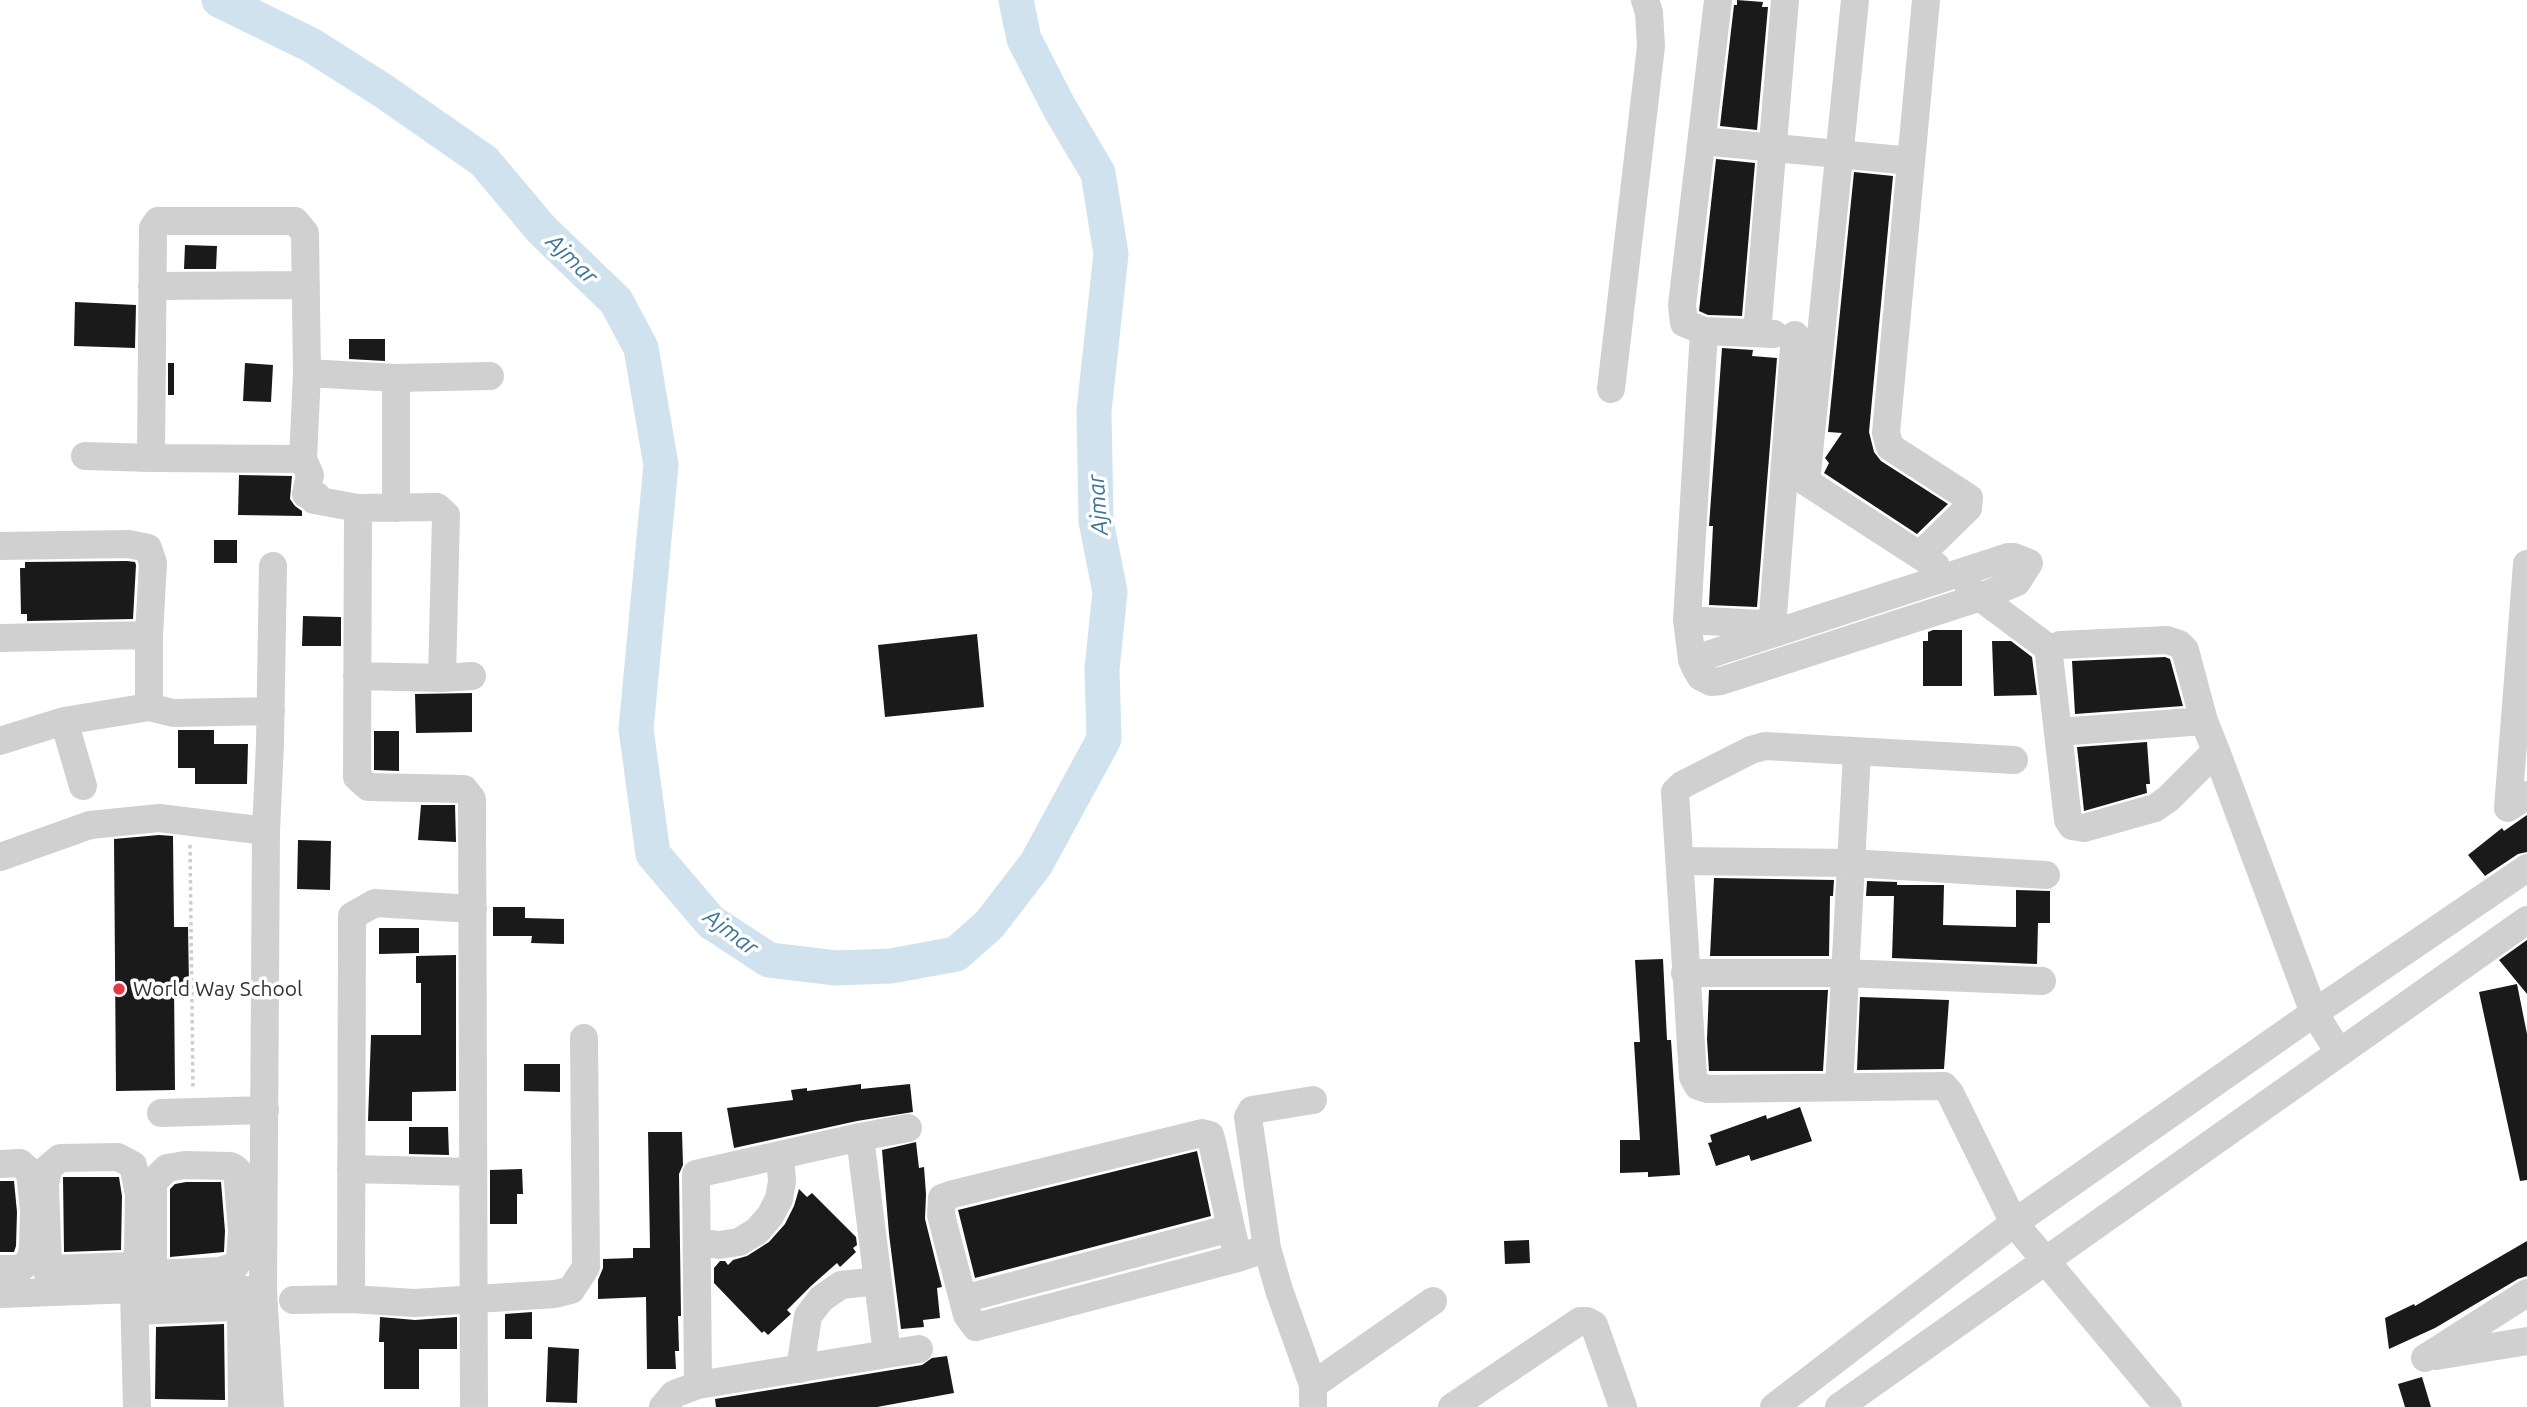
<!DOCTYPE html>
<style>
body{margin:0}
canvas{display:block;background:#fff}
</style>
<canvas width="2527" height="1407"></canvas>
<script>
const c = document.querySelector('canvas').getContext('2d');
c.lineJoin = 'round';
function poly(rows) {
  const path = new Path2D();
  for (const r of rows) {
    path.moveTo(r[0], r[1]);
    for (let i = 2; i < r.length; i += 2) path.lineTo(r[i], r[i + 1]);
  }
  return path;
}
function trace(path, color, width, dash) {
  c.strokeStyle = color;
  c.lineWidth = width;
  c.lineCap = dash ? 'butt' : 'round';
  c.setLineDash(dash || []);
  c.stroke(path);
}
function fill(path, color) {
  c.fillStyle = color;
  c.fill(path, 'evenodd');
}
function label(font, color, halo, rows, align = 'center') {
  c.font = font + ' Ubuntu,sans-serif';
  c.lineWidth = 7;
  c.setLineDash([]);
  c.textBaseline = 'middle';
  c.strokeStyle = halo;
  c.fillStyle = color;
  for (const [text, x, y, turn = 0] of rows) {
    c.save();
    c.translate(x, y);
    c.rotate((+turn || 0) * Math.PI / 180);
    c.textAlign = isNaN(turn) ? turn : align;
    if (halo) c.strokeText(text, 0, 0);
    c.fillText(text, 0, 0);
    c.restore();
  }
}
trace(poly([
 [219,0,311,45,382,90,484,161,542,230,616,301,641,348,661,465,636,729,653,854,711,922,769,960,836,968,891,966,956,954,989,925,1036,864,1104,739,1102,669,1110,592,1096,521,1094,411,1111,254,1098,173,1059,107,1024,39,1016,0]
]), '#cfe2ee', 35);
fill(poly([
 [1737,0,1763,2,1762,7,1768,7,1757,130,1720,126,1734,5,1737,5],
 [1716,159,1755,163,1742,316,1708,315,1699,311],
 [1854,172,1893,176,1869,432,1874,452,1881,461,1948,504,1917,534,1824,473,1829,463,1825,458,1842,433,1828,432],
 [185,245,217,246,216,269,184,269],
 [75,302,136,305,135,348,74,346],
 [349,339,385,339,385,361,349,359],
 [1722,348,1753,350,1752,356,1777,358,1757,607,1709,605,1713,526,1709,526],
 [168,363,174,363,174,395,168,395],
 [245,363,273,365,271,402,243,401],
 [239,475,292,476,290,499,295,506,302,511,302,516,238,515],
 [214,540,237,540,237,563,214,563],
 [127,561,135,562,136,565,133,619,27,621,27,614,21,614,20,568,25,568,25,562],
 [303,616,341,617,341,646,302,646],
 [1933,630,1962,630,1962,686,1923,686,1923,641,1928,641,1928,632],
 [977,634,984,707,885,717,878,645],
 [1992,641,2011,641,2032,657,2037,695,1994,696],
 [2165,657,2170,659,2183,706,2075,714,2072,661],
 [472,693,472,732,416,733,415,694],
 [178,730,214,730,214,744,248,744,247,784,195,784,195,768,178,768],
 [374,731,399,731,399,771,374,770],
 [2147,742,2150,784,2146,784,2147,793,2084,811,2077,747],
 [421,805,455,805,456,842,418,840],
 [2527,815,2527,852,2518,854,2485,876,2468,855,2502,828,2504,831],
 [159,835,173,836,174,927,188,927,189,984,174,984,175,1090,116,1091,114,839],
 [298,840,331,841,330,890,297,889],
 [1714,878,1834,880,1833,896,1830,896,1829,956,1710,956],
 [1867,881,1897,882,1897,885,1944,885,1943,925,2016,927,2016,890,2050,891,2050,923,2038,923,2037,964,1892,958,1894,896,1866,896],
 [493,907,525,907,525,918,564,919,564,944,531,943,532,936,493,936],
 [379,928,419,928,419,953,379,954],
 [2527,940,2527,994,2499,960],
 [456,955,456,1091,412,1092,412,1121,368,1121,371,1035,421,1035,421,983,416,983,416,956],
 [1663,959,1667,1040,1671,1040,1680,1175,1648,1177,1648,1172,1620,1173,1620,1140,1640,1140,1634,1042,1640,1042,1635,960],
 [2517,984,2527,1034,2527,1180,2520,1181,2479,992],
 [1709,990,1828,990,1823,1071,1709,1071,1707,1039],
 [1860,997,1949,1000,1944,1069,1857,1070],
 [524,1064,560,1064,560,1092,524,1091],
 [861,1084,861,1089,910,1084,913,1112,857,1121,734,1148,727,1108,793,1100,791,1090,807,1088,807,1091],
 [1800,1107,1812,1141,1751,1161,1749,1155,1716,1166,1708,1143,1712,1142,1710,1135,1766,1115,1767,1119],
 [409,1127,448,1127,449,1155,409,1154],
 [648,1132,682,1132,683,1165,679,1174,681,1316,678,1316,679,1351,675,1351,676,1369,647,1369,646,1297,598,1299,598,1280,603,1268,603,1259,633,1258,633,1248,650,1248],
 [916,1142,919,1168,924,1167,926,1194,925,1219,942,1287,937,1288,940,1318,923,1320,924,1327,901,1329,889,1234,882,1150],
 [1197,1151,1211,1216,975,1278,958,1210],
 [522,1169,523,1194,517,1194,517,1224,490,1224,490,1170],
 [63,1177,119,1177,122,1196,121,1250,64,1252],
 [0,1181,14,1181,17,1212,16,1246,14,1252,0,1252],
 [186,1182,221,1182,225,1231,224,1252,170,1257,170,1189,175,1184],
 [799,1189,807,1197,812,1193,856,1237,857,1245,853,1248,856,1252,840,1267,837,1263,811,1286,787,1310,791,1314,768,1335,764,1331,762,1333,714,1283,714,1268,720,1261,725,1261,728,1265,733,1260,747,1256,769,1242,785,1224,794,1206],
 [1529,1240,1530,1263,1505,1264,1504,1241],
 [2527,1241,2527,1276,2518,1279,2435,1328,2389,1349,2385,1318,2414,1304,2415,1306],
 [532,1312,532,1339,505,1339,505,1314],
 [380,1317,415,1320,457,1317,457,1349,419,1349,419,1389,384,1389,384,1342,379,1342],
 [224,1324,225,1400,155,1399,156,1327],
 [548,1347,579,1349,577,1403,546,1402],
 [947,1356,954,1393,877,1407,716,1407,715,1399,922,1365,932,1358],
 [2422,1377,2431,1407,2405,1407,2398,1384]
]), '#1a1a1a');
trace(poly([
 [190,845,193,1089]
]), '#cdcdcd', 3.5, [3.5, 3.5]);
trace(poly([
 [1718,0,1682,305,1684,323,1704,331,1687,620,1761,624,1770,621,1773,615,1795,335],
 [1702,141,1911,161],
 [152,286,306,285],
 [1704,331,1774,334],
 [1757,333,1785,0],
 [1611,389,1651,46,1649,13,1645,0],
 [85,456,151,458,153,228,158,221,295,221,305,233,307,373,396,378],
 [151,458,303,459,310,475,306,494,317,496,314,500,358,508],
 [303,459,307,373],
 [1791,472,1936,566],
 [1806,482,1855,0],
 [396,508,396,378,490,376],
 [0,546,129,544,148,548,153,563,149,635,149,707,173,713,271,711],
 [1920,555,1968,508,1969,498,1890,447,1886,433,1926,0],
 [2527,564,2508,808,2527,795],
 [1969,589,2051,650],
 [1687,620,1692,660,1696,669,1701,677,1711,682,1721,681,1981,597,2017,582,2029,563,2014,557,2008,557,1692,660],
 [0,638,149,635],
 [357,676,442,678],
 [472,676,442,678,446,515,437,507,358,508,357,777,368,787,464,789,472,799,474,1407],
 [64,721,149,707],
 [2058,732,2204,721],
 [0,741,64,721,83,786],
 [2216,751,2168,799,2155,808,2084,828,2072,826,2068,820,2049,655,2051,650,2060,645,2167,640,2179,644,2185,650,2204,721,2216,751,2314,1013,2339,1052],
 [2014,760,1765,746,1751,750,1682,785,1675,792,1693,1077,1698,1086,1708,1089,1944,1086,1950,1093,2014,1223,2168,1407],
 [0,857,90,825,159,818,266,831],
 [1680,861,1851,863,2046,875],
 [1685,973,1843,973,2042,981],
 [1839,1087,1857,753],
 [161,1113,265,1110],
 [860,1137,908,1128],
 [0,1164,20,1163,30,1172,34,1211,33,1248,30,1261,19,1269,0,1269],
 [351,1169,473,1172],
 [1231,1228,1212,1142,1210,1135,1202,1133,953,1194,942,1198,941,1215,967,1315,976,1327,1238,1258,1267,1248],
 [697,1242,719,1245,739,1242,757,1231,770,1216,779,1199,782,1181,780,1155],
 [48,1269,133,1266,138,1252,139,1194,133,1165,118,1157,60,1158,48,1168,45,1185,48,1269,49,1292],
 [153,1274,220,1271,235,1266,240,1258,242,1231,237,1170,231,1166,185,1165,167,1168,153,1182,153,1289],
 [134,1292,137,1407],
 [0,1294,134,1289,263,1290],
 [351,1299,352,916,375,903,473,909],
 [963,1299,1231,1228,1235,1245],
 [293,1300,351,1299,414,1303,555,1294,571,1290,586,1267,584,1038],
 [135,1311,232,1307,241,1315,242,1407],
 [887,1354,919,1349],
 [2436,1356,2527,1341],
 [2425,1358,2527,1293],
 [800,1369,808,1316,821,1299,841,1285,878,1281],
 [1313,1385,1433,1301],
 [270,1407,263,1290,266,831,270,743,273,566],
 [663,1407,674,1394,698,1385,887,1354,860,1137,696,1174,698,1385],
 [1313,1407,1313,1385,1279,1290,1267,1248,1248,1117,1252,1110,1313,1100],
 [1452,1407,1580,1321,1587,1321,1594,1325,1623,1407],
 [1774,1407,2014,1223,2314,1013,2527,868],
 [1839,1407,2527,920]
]), '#d0d0d0', 28);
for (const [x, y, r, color] of [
 [119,989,7,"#e63946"]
]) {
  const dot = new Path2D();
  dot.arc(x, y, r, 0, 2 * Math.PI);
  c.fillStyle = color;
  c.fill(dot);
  trace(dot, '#fff', 2.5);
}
label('21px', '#333', '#fff', [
 ["World Way School",133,989]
], 'left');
label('italic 23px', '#3f7597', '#fff', [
 ["Ajmar",572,259,44],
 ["Ajmar",1098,505,-94],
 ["Ajmar",731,932,37]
]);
</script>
